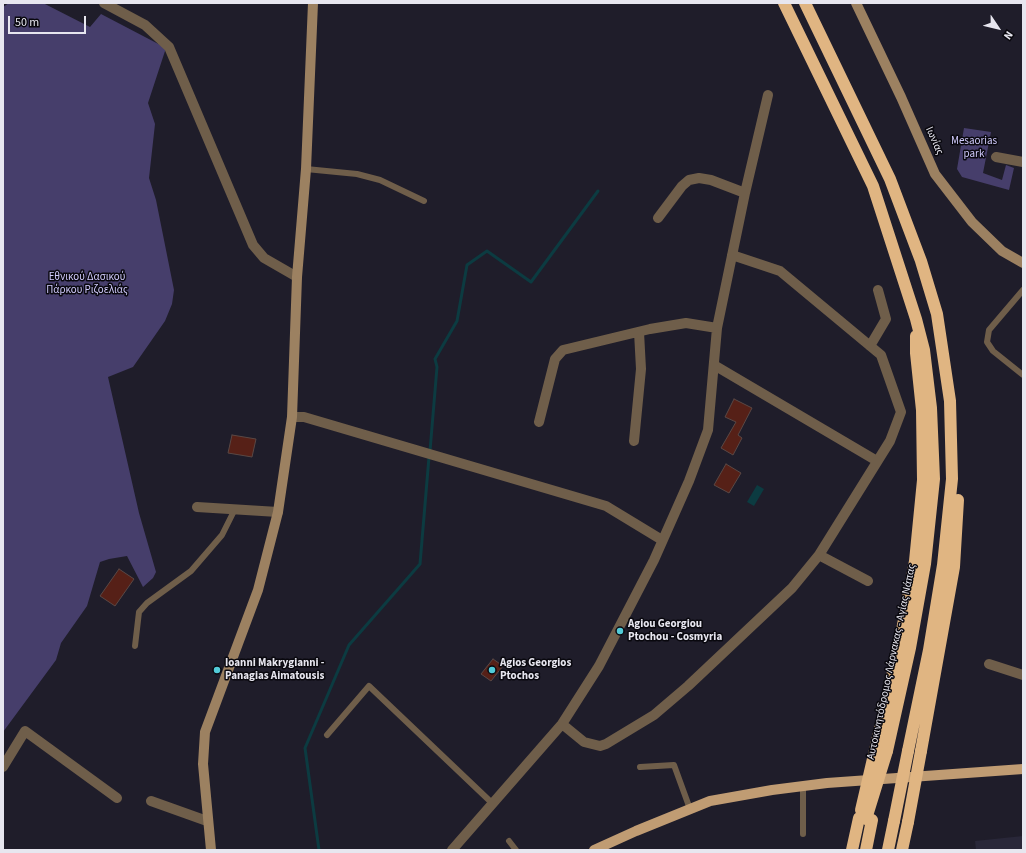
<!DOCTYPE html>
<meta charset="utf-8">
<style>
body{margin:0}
#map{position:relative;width:1026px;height:853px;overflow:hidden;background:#1f1d2a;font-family:"Source Sans 3",sans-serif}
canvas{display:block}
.frame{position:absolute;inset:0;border:4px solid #e7e6ef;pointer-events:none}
.north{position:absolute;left:978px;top:8px;width:40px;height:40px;-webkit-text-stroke:3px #09080e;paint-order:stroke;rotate:125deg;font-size:11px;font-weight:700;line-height:16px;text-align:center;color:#e7e6ef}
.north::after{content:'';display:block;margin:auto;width:14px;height:18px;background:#e7e6ef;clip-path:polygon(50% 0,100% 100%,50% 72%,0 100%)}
.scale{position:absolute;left:8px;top:16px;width:78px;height:18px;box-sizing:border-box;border:2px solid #e7e6ef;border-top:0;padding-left:5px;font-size:12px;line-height:14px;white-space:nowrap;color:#e7e6ef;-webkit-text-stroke:3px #09080e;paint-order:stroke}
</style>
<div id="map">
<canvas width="1026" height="853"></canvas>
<div class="frame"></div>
<div class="north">N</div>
<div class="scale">50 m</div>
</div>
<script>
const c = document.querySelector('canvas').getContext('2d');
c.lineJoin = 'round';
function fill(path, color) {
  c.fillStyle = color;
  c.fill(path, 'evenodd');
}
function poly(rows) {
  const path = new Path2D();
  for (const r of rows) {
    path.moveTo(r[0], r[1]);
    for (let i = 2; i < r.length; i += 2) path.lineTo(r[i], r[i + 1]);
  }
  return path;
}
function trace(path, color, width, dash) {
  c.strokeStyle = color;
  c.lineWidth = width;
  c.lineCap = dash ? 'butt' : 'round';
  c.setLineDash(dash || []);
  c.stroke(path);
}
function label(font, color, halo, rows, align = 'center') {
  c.font = font + ' "Source Sans 3",sans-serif';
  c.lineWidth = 3;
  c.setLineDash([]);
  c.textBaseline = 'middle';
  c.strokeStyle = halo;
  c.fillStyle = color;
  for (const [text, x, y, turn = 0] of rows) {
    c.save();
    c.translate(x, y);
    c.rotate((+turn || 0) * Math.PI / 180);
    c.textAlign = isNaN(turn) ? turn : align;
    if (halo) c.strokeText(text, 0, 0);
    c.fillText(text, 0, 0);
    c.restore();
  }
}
fill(poly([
 [1023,836,1023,850,976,850,975,841]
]), '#292739');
fill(poly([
 [9,3,43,3,90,27,101,14,166,48,148,103,155,124,149,178,156,200,174,290,172,304,165,321,133,367,108,377,139,513,156,572,153,578,143,587,127,556,109,559,100,562,87,606,61,643,56,660,3,732,3,7],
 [964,128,991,132,983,173,1002,180,1006,165,1014,168,1009,190,962,177,957,169]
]), '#463e6b');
fill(poly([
 [757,485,764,489,754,506,747,502]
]), '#0c3b41');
trace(poly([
 [430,451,437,367,435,359,457,321,467,265,487,251,531,282,598,191],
 [319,850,305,748,349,645,420,564,429,457]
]), '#0c3b41', 3);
const building = poly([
 [734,399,752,408,738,435,742,438,733,455,721,448,736,422,725,417,734,399],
 [232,435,256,439,252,457,228,453,232,435],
 [726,464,741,473,729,493,714,485,726,464],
 [119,569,134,579,115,606,100,596,119,569],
 [493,659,503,666,491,681,481,674,493,659]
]);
fill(building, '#562017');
trace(building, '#5a4845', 1);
trace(poly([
 [306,169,357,174,380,180,424,201],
 [1023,290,989,330,987,342,993,351,1023,375],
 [135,646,139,612,147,603,191,571,222,535,235,509],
 [327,735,369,686,492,803],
 [640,767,674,765,690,809],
 [803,786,803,834],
 [509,841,516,850]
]), '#6f5e4a', 6);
trace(poly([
 [104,3,145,25,169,47,253,245,264,258,297,277],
 [996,157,1023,162],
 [658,218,682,186,689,180,699,178,711,180,745,193],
 [870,346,886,319,878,290],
 [714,365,877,461],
 [292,417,304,417,606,506,662,540],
 [539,422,555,359,563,350,650,329,686,323,717,328],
 [634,441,641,369,639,332],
 [197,507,278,512],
 [819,555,868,581],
 [989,664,1023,675],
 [562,724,584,742,600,746,606,744,654,715,688,686,792,588,819,555,890,441,901,412,881,355,780,271,732,255],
 [3,767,25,731,117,798],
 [151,801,207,821],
 [452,850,562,724,599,666,654,560,689,481,708,430,717,328,745,193,768,95]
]), '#6f5e4a', 10);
trace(poly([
 [856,3,901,97,935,174,972,222,1002,251,1023,263],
 [211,850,203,764,205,732,258,590,278,512,292,417,297,277,306,169,313,3]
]), '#9c8161', 10);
trace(poly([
 [594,850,636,831,710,801,772,790,827,783,1023,769]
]), '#c09c73', 10);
trace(poly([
 [784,3,873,186,916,319,924,350,931,408,934,479,925,564,910,648,887,751],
 [805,3,890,179,921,261,937,314,950,401,952,479,943,565,929,650,908,751],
 [875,750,899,646,915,561,923,480,922,410,916,353,916,336],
 [921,751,954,567,958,500],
 [852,850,859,818],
 [866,850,872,820],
 [888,850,894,821],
 [902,850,908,822]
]), '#e0b582', 12);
trace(poly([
 [861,810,875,750],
 [866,819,887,751],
 [894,821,908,751],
 [908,822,921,751]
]), '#e0b582', 12);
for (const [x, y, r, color] of [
 [620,631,4,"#52cbd8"],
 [217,670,4,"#52cbd8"],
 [492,670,4,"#52cbd8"]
]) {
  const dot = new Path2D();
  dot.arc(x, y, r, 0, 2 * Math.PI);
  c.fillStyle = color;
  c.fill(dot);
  trace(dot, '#09080e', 1.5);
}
label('11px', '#e7e6ef', '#09080e', [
 ["Ιωνίας",934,141,66],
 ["Αυτοκινητόδρομος Λάρνακας - Αγίας Νάπας",892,662,-78]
]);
label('11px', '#d0cafb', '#09080e', [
 ["Mesaorias",974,142],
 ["park",974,155],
 ["Εθνικού Δασικού",87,278],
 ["Πάρκου Ριζοελιάς",87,291]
]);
label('bold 11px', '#e7e6ef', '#09080e', [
 ["Agiou Georgiou",628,625],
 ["Ptochou - Cosmyria",628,638],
 ["Ioanni Makrygianni -",225,664],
 ["Panagias Aimatousis",225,677],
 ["Agios Georgios",500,664],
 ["Ptochos",500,677]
], 'left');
</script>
